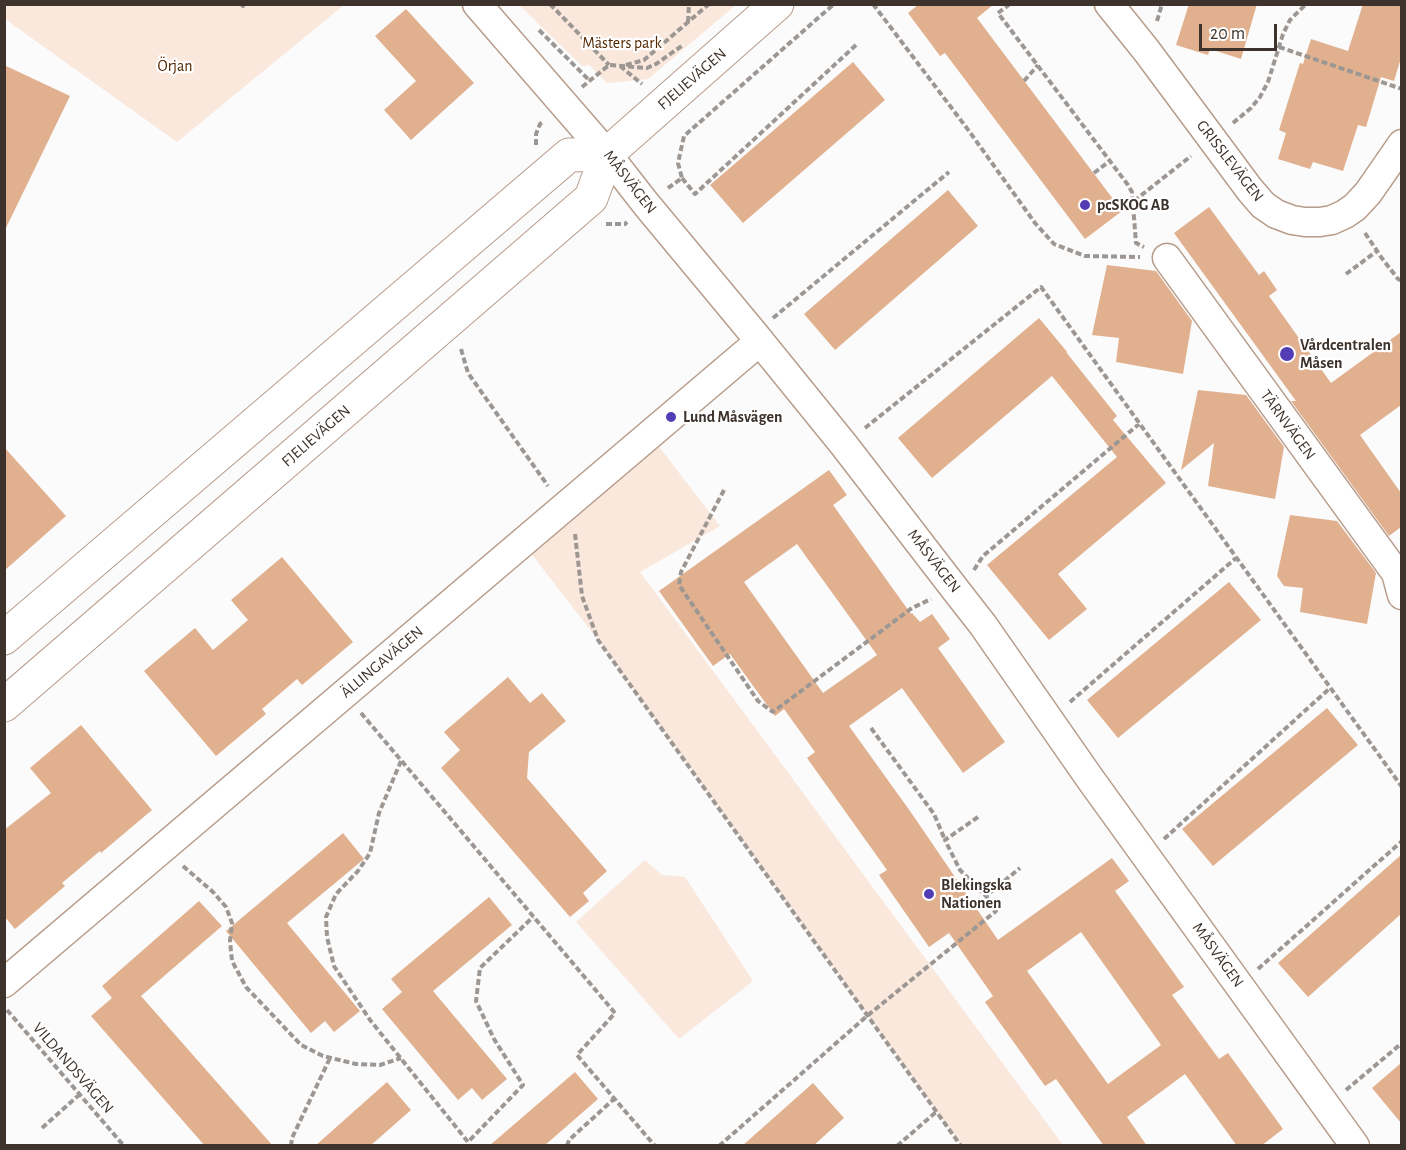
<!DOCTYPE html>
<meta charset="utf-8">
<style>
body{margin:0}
#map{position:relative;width:1406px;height:1150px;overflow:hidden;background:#fbfbfb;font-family:"Alegreya Sans",sans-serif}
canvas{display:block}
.frame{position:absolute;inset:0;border:6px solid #3e332c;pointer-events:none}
.scale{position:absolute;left:1199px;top:24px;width:78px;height:27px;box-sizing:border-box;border:3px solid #3e332c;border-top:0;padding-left:8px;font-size:18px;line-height:21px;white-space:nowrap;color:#3e332c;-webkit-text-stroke:4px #fff;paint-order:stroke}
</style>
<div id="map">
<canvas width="1406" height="1150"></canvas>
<div class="frame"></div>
<div class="scale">20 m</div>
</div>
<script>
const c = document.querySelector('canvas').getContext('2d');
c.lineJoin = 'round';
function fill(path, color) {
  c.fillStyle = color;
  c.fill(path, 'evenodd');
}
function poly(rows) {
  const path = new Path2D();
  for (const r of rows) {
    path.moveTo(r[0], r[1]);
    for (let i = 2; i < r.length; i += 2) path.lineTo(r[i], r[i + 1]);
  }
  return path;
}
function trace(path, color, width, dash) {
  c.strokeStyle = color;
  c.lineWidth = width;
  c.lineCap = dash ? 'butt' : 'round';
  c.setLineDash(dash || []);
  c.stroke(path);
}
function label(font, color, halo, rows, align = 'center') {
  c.font = font + ' "Alegreya Sans",sans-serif';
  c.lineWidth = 4.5;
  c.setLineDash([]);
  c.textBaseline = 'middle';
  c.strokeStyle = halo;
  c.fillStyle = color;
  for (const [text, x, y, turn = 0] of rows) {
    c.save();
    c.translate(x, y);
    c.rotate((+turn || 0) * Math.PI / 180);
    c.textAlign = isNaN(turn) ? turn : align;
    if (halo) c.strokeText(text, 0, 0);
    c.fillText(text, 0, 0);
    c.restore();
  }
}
fill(poly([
 [5,4,344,4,344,5,177,142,5,19],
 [519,5,736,5,648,79,607,83,588,64,586,66,582,66],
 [650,435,720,526,640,572,1063,1145,961,1145,598,640,523,543],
 [645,860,662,875,685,877,753,981,679,1039,576,922]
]), '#fae8dc');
fill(poly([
 [919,4,994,4,977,18,1122,211,1085,239,945,53,940,56,908,13],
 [1189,4,1257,4,1241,59,1210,49,1208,55,1176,45],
 [1363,4,1401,4,1401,58,1394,81,1381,77,1366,127,1358,125,1343,171,1313,162,1310,169,1278,159,1286,133,1279,130,1300,63,1303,64,1311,39,1348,51],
 [406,9,474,83,411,140,384,110,416,81,375,36],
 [853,62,885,100,743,223,710,185],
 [4,65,70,96,4,232],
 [948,190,978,226,835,350,804,314],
 [1209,207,1259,275,1264,271,1277,290,1269,296,1331,383,1401,332,1401,405,1360,435,1401,493,1401,527,1389,536,1291,401,1296,401,1174,233],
 [1107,265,1156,271,1192,321,1183,374,1116,362,1119,338,1092,335],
 [1039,318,1068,353,1066,352,1117,416,1113,420,1166,483,1058,574,1087,609,1049,640,987,565,1117,457,1052,376,932,478,898,438],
 [1198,390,1246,395,1284,447,1275,499,1208,486,1214,443,1181,470],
 [4,447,66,516,4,571],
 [829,470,847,495,833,505,911,614,912,613,920,622,932,614,950,639,938,648,1005,742,963,773,902,688,849,726,910,811,998,940,1112,858,1129,881,1115,891,1184,987,1172,995,1219,1059,1228,1053,1283,1129,1261,1146,1237,1146,1185,1074,1127,1117,1147,1146,1104,1146,1056,1079,1045,1086,985,1002,993,996,949,933,929,947,879,875,887,870,807,758,815,752,784,709,775,716,730,654,713,666,659,591],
 [797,544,877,655,823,693,744,582],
 [1081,932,1161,1045,1108,1084,1027,971],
 [1290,515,1337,521,1376,573,1367,624,1300,612,1303,588,1284,586,1277,576],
 [282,557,353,642,302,685,297,679,262,709,266,714,216,756,144,671,195,628,213,650,248,620,231,600],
 [1229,582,1261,620,1118,738,1087,700],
 [508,677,530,703,542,693,566,721,529,752,527,778,607,871,583,893,589,901,570,917,441,768,460,750,444,732],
 [1327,708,1358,745,1213,866,1182,829],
 [81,725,152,810,101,853,100,851,62,883,65,886,15,929,4,916,4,830,51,793,30,768],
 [343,833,364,859,287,923,360,1011,334,1032,325,1021,311,1033,226,931],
 [1401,855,1401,914,1308,997,1278,963],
 [489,897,512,925,433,991,507,1079,482,1100,472,1088,458,1100,382,1009,402,992,391,979],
 [199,901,222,926,141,996,273,1146,205,1146,91,1016,112,998,102,986],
 [1401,1063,1401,1123,1372,1088],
 [575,1072,598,1099,544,1146,489,1146],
 [387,1082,411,1110,370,1146,315,1146],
 [813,1083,844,1118,813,1146,742,1146]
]), '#e1b08f');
const street = poly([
 [477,4,607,154,646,204,754,334,844,445,958,593,983,625,1091,780,1355,1146],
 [1109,4,1146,50,1250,190,1263,205,1276,214,1292,220,1305,222,1320,222,1332,220,1345,214,1355,207,1368,193,1402,144],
 [1167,258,1396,573,1402,595],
 [4,983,760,341]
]);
const secondary = poly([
 [4,638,569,155,607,154],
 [4,705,591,198,607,154,777,4]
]);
trace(street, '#b79c8b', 31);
trace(secondary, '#b79c8b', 35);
trace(poly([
 [241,4,243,6,244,4],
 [550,4,609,65],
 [873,4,969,131,1035,223,1054,244,1085,256,1140,257],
 [1010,4,998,13,1128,185,1132,192,1136,243,1144,247],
 [1157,21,1162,4],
 [688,22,689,4],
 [539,30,590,81],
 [1279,47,1402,89],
 [626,65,644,60,709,4],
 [620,66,642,84],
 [1024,81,1038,65],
 [582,87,609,65,647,68,656,64,683,45],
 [1233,123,1251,108,1260,97,1268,82,1283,34,1290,20,1306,4],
 [536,145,536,134,540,124,543,122],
 [1094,173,1111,160],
 [682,178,695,194,856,45],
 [668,188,682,178,678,163,684,136,834,4],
 [1134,201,1191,156],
 [606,224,625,224,627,222],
 [1365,233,1381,257,1398,279,1402,281],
 [1346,274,1377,251],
 [773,318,949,172],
 [461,349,468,373,548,486],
 [865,428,1041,287,1402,787],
 [724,490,681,572,679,585,758,701,773,712,912,608,931,599],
 [575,534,582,596,598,640,961,1146],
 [974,570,983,556,1139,424],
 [1070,702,1236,558],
 [361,713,615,1013,577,1055,655,1146],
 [871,728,934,814,945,840],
 [401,761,379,813,370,853,358,871,336,894,326,917,327,937,334,966,370,1020,468,1142,523,1085,494,1039,476,1001,480,968,533,917],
 [978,817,945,840,960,870,986,896],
 [1164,839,1330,688],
 [183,866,213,892,226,907,232,923,230,941,232,961,246,987,301,1045,323,1056,356,1064,380,1065,401,1058],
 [1258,969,1402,841],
 [7,1010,124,1146],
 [1346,1090,1402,1043],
 [42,1128,80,1094],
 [291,1146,292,1138,330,1058],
 [567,1146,569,1140,615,1098],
 [719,1146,867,1016,996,911,986,896,1020,868],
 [897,1146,936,1112]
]), '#9d9794', 4, [6, 3]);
trace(street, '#fff', 28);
trace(secondary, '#fff', 33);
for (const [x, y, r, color] of [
 [1085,205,6,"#533db4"],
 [1287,354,8,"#533db4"],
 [671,417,6,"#533db4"],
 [929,894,6,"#533db4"]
]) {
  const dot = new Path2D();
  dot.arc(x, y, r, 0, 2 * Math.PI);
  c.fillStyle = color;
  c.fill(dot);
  trace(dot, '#fff', 2);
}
label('16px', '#532700', '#fff', [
 ["Mästers park",622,43],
 ["Örjan",175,66]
]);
label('16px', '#3e332c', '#fff', [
 ["FJELIEVÄGEN",692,79,-41],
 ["GRISSLEVÄGEN",1230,161,52],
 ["MÅSVÄGEN",630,182,52],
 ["TÄRNVÄGEN",1288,425,54],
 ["FJELIEVÄGEN",316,436,-41],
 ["MÅSVÄGEN",934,561,52],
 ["ÄLLINGAVÄGEN",382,662,-40],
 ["MÅSVÄGEN",1218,955,54],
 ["VILDANDSVÄGEN",73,1068,49]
]);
label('bold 16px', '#3e332c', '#fff', [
 ["pcSKOG AB",1097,205],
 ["Vårdcentralen",1300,345],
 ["Måsen",1300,363],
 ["Lund Måsvägen",683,417],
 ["Blekingska",941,885],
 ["Nationen",941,903]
], 'left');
</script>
